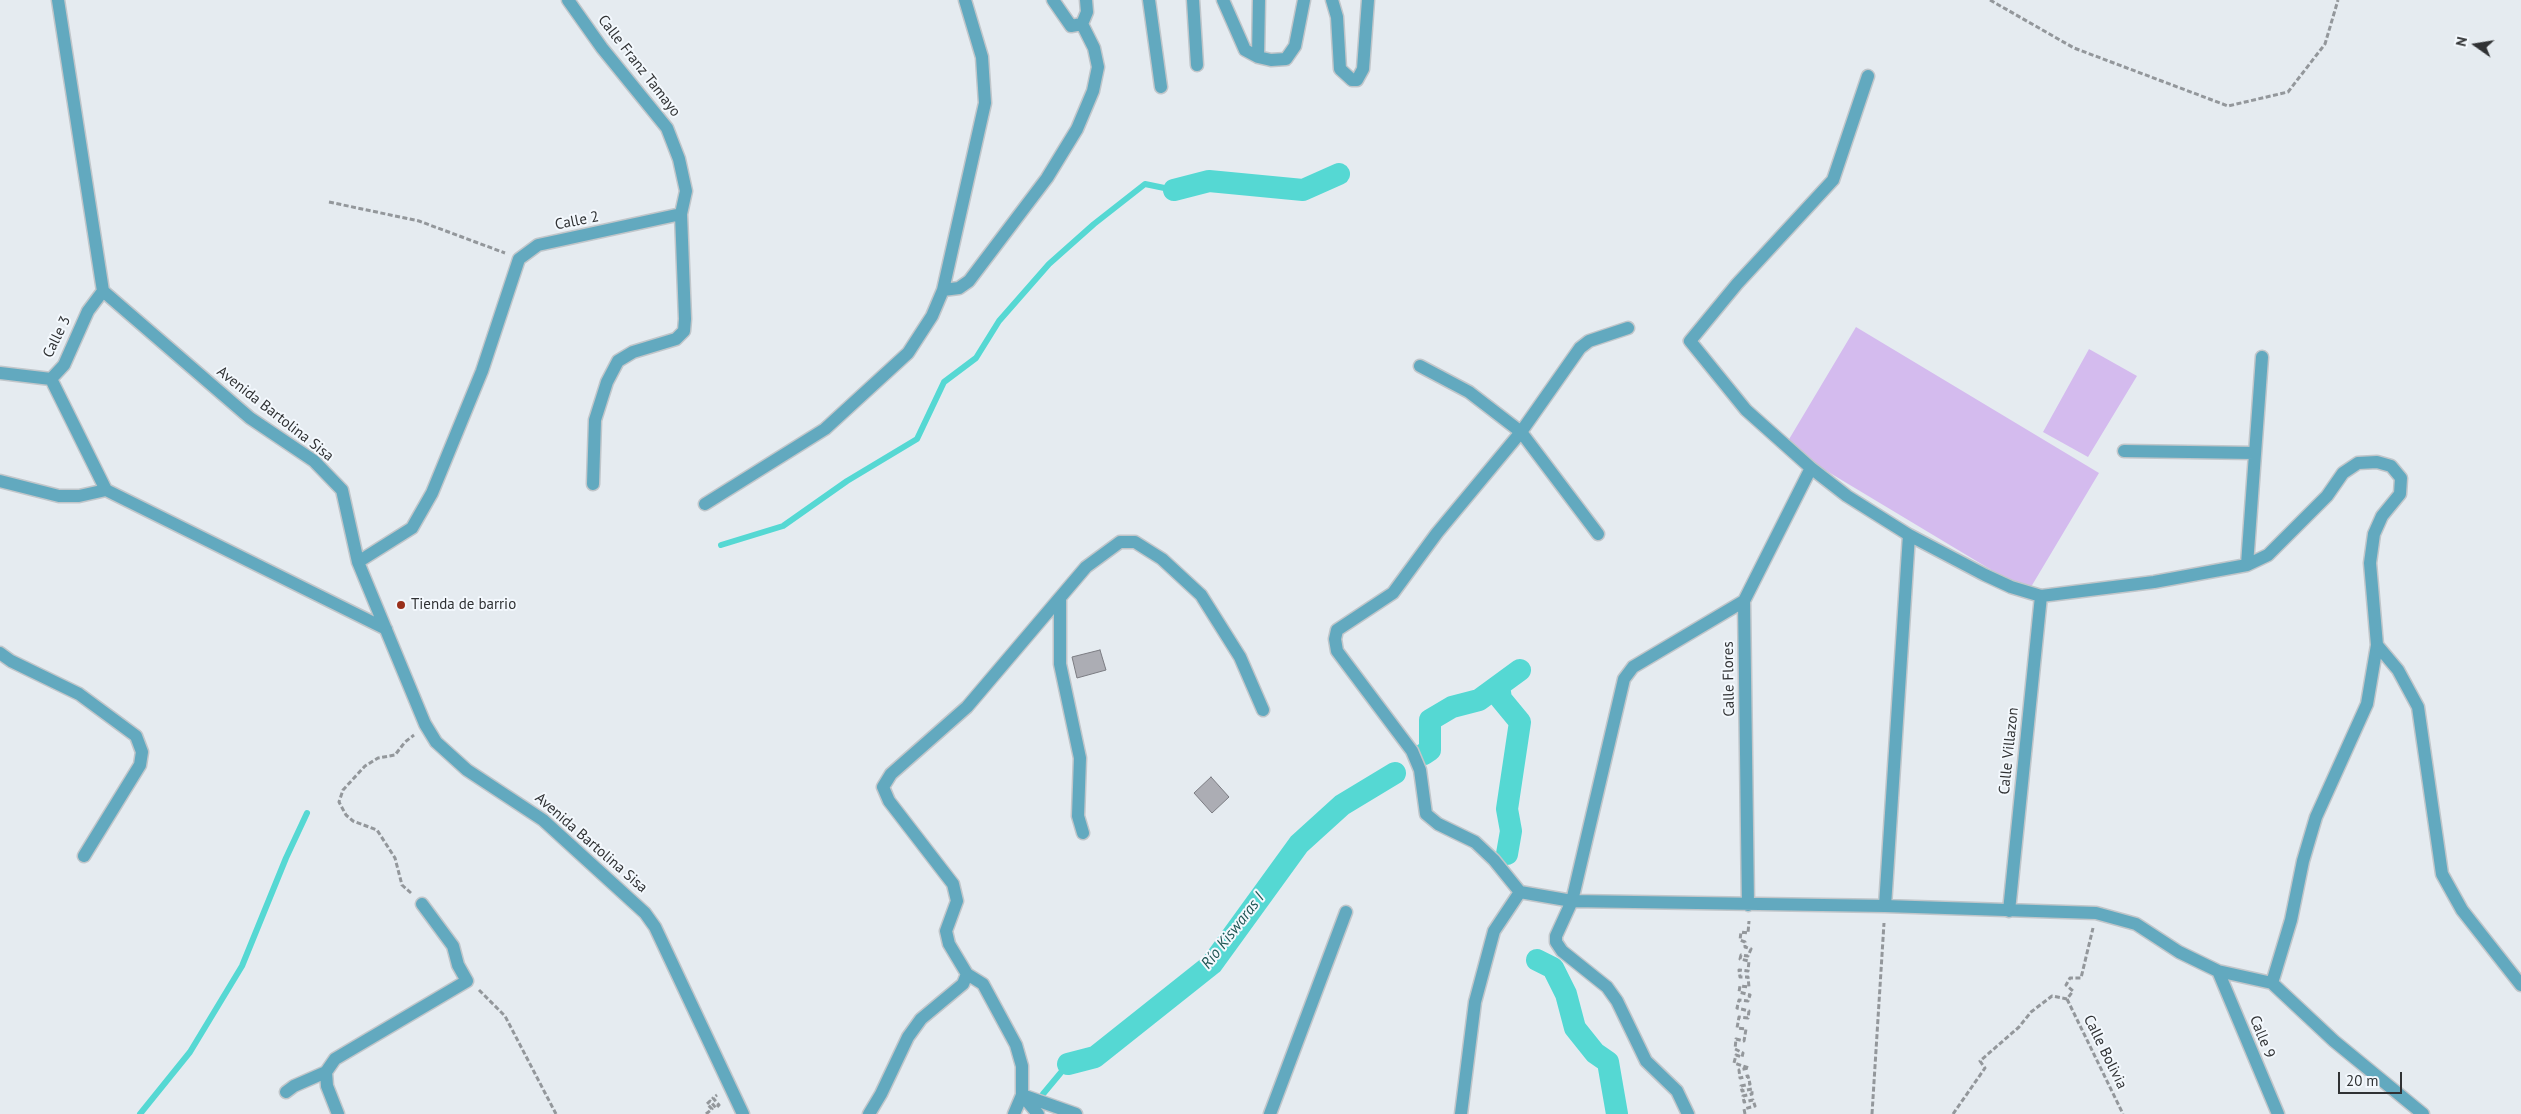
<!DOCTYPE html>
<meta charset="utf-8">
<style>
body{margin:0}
#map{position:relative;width:2521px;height:1114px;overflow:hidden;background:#e5ebf0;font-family:"PT Sans",sans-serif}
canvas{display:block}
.north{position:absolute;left:2451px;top:20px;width:50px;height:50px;-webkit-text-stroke:4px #f3f8fd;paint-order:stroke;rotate:283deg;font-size:14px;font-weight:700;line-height:20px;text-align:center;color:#303234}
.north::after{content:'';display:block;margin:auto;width:18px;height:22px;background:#303234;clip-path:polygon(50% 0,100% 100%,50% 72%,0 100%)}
.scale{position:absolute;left:2338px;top:1072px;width:64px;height:22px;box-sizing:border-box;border:2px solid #303234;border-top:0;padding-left:6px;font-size:15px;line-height:18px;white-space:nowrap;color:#303234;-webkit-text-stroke:4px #f3f8fd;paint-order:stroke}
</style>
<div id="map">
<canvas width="2521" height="1114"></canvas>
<div class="north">N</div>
<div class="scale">20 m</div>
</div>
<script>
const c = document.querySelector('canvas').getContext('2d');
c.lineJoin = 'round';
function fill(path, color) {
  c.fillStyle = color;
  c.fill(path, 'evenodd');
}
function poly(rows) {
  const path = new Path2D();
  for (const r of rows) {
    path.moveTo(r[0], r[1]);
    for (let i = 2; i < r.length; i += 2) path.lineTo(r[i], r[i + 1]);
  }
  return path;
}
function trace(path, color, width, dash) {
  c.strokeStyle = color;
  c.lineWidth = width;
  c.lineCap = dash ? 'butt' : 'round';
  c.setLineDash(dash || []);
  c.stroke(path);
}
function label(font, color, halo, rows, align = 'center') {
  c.font = font + ' "PT Sans",sans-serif';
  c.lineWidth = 4;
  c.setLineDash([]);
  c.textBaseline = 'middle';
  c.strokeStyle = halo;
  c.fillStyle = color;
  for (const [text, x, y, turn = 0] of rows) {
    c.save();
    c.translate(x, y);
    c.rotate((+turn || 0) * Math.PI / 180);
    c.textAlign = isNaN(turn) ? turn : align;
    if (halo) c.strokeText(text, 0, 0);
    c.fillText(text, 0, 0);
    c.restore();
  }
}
fill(poly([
 [1856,327,2099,473,2028,592,1785,446],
 [2089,349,2137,376,2088,457,2043,432]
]), '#d4bbee');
trace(poly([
 [721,545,783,526,847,481,917,439,944,382,976,358,999,321,1049,264,1094,224,1145,184,1174,190],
 [1043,1094,1068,1064],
 [140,1114,190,1052,242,966,286,858,307,813]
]), '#55d8d3', 6);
trace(poly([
 [1174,190,1209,181,1303,190,1339,174],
 [1499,686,1501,699,1520,722,1507,809,1511,831,1507,854],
 [1424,754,1430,750,1430,720,1452,707,1479,700,1520,670],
 [1537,960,1553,968,1566,994,1575,1028,1595,1053,1608,1062,1617,1114],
 [1068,1064,1095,1057,1212,964,1299,844,1342,805,1395,773]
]), '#55d8d3', 22);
const building = poly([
 [1100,650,1106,670,1077,678,1072,657,1100,650],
 [1211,777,1229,797,1212,813,1194,793,1211,777]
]);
fill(building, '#acadb4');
trace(building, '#7b7c82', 1);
const minor = poly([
 [58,0,103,291,250,418,314,461,342,490,358,562,425,724,436,742,467,770,543,820,645,913,655,927,743,1114],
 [568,0,602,48,667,128,679,159,686,191,681,214,685,319,684,331,676,339,633,352,618,361,607,382,595,420,593,484],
 [1053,0,1071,26,1082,24],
 [1149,0,1161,87],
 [1193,0,1197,65],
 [1223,0,1245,50,1258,57,1271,60,1286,59,1295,46,1304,0],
 [1332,0,1337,17,1340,69,1352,80,1357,80,1363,69,1368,0],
 [1082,24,1087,12,1086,0],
 [1258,57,1259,0],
 [1868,76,1833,180,1737,284,1690,341,1746,410,1811,468,1847,496,1909,535,1985,575,2011,587,2041,596,2154,582,2247,565,2268,555,2327,496,2343,473,2358,463,2377,462,2391,466,2401,478,2400,494,2382,516,2374,534,2370,563,2377,645,2367,704,2316,817,2303,861,2291,920,2272,983],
 [943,290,959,288,969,281,1047,178,1077,129,1093,91,1098,67,1094,48,1082,24],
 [1628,328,1589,341,1580,348,1521,432,1437,533,1393,593,1337,630,1335,639,1337,651,1412,751,1420,770,1426,814,1438,824,1475,842,1494,860,1520,892,1572,901,1885,906,2096,913,2136,924,2179,952,2218,971,2272,983,2334,1041,2423,1114],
 [1420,366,1469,392,1521,432,1598,534],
 [0,373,51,379,64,365,88,311,103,291],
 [51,379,106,490],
 [2124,451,2254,453],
 [0,481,59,496,79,496,106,490,386,629],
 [705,504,825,429,908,353,932,316,943,290,985,103,982,57,965,0],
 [358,562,412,528,432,493,482,371,519,259,538,245,681,214],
 [2247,565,2262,357],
 [1060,598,1060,664,1080,758,1078,816,1083,833],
 [2377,645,2398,670,2418,707,2442,874,2462,910,2521,985],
 [0,653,11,661,79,694,136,736,142,752,140,765,84,856],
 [1748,905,1744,601,1811,468],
 [1885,906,1909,535],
 [2009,911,2041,596],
 [2218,971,2278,1114],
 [967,974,983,984,1016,1045,1022,1066,1022,1095,1014,1114],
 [326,1072,327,1086,338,1114],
 [286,1092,294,1086,326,1072,335,1059,467,981,458,965,453,946,422,904],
 [1022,1095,1076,1114],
 [1022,1095,1038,1114],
 [869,1114,881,1094,908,1037,921,1019,963,984,967,974,949,944,946,931,957,901,953,884,889,801,883,787,891,774,967,707,1086,567,1120,542,1135,542,1162,559,1201,595,1240,657,1263,710],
 [1270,1114,1346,912],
 [1461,1114,1475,1002,1494,931,1520,892],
 [1688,1114,1677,1091,1646,1061,1617,1001,1607,987,1562,951,1556,942,1556,936,1572,901,1624,679,1633,667,1744,601]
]);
trace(minor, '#c1c6ca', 15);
trace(poly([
 [1990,0,2074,48,2228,106,2288,92,2325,44,2338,0],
 [329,202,419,221,505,253],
 [411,893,402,885,395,858,377,830,353,821,346,815,339,802,343,790,365,766,378,758,395,755,405,742,414,735],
 [479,990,505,1016,556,1114],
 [2067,999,2123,1114],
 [706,1114,712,1109,707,1104,710,1101,716,1108,719,1105,713,1098,717,1095],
 [1745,1114,1744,1109,1755,1106,1753,1100,1744,1102,1743,1096,1752,1094,1752,1089,1742,1091,1741,1086,1750,1084,1748,1076,1740,1078,1739,1070,1749,1068,1734,1063,1736,1055,1742,1057,1743,1053,1735,1049,1736,1039,1744,1041,1746,1029,1737,1028,1739,1017,1748,1018,1749,1011,1737,1008,1739,1000,1748,1001,1750,995,1739,992,1740,986,1749,987,1748,977,1740,977,1739,970,1748,971,1749,961,1740,959,1741,955,1748,956,1751,949,1745,947,1745,942,1740,940,1741,932,1748,933,1749,921],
 [1872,1114,1884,923],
 [1953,1114,1985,1068,1980,1061,2019,1027,2031,1012,2052,996,2067,999,2073,991,2066,985,2070,978,2081,978,2093,928]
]), '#93979b', 3, [5, 2.5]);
trace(minor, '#62a9bf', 12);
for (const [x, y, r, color] of [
 [401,605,5,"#99301b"]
]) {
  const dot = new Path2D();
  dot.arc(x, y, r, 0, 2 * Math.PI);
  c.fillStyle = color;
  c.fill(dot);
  trace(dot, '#f3f8fd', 2);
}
label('15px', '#303234', '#f3f8fd', [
 ["Calle Franz Tamayo",639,66,52],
 ["Calle 2",577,221,-11],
 ["Calle 3",57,337,-64],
 ["Avenida Bartolina Sisa",275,414,38],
 ["Calle Flores",1729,679,-91],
 ["Calle Villazon",2009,751,-84],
 ["Avenida Bartolina Sisa",591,843,41],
 ["Calle 9",2262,1037,68],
 ["Calle Bolivia",2105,1052,64]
]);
label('15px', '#303234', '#f3f8fd', [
 ["Tienda de barrio",411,605]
], 'left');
label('italic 16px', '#1e5553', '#f3f8fd', [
 ["Río Kiswaras I",1233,931,-52]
]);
</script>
